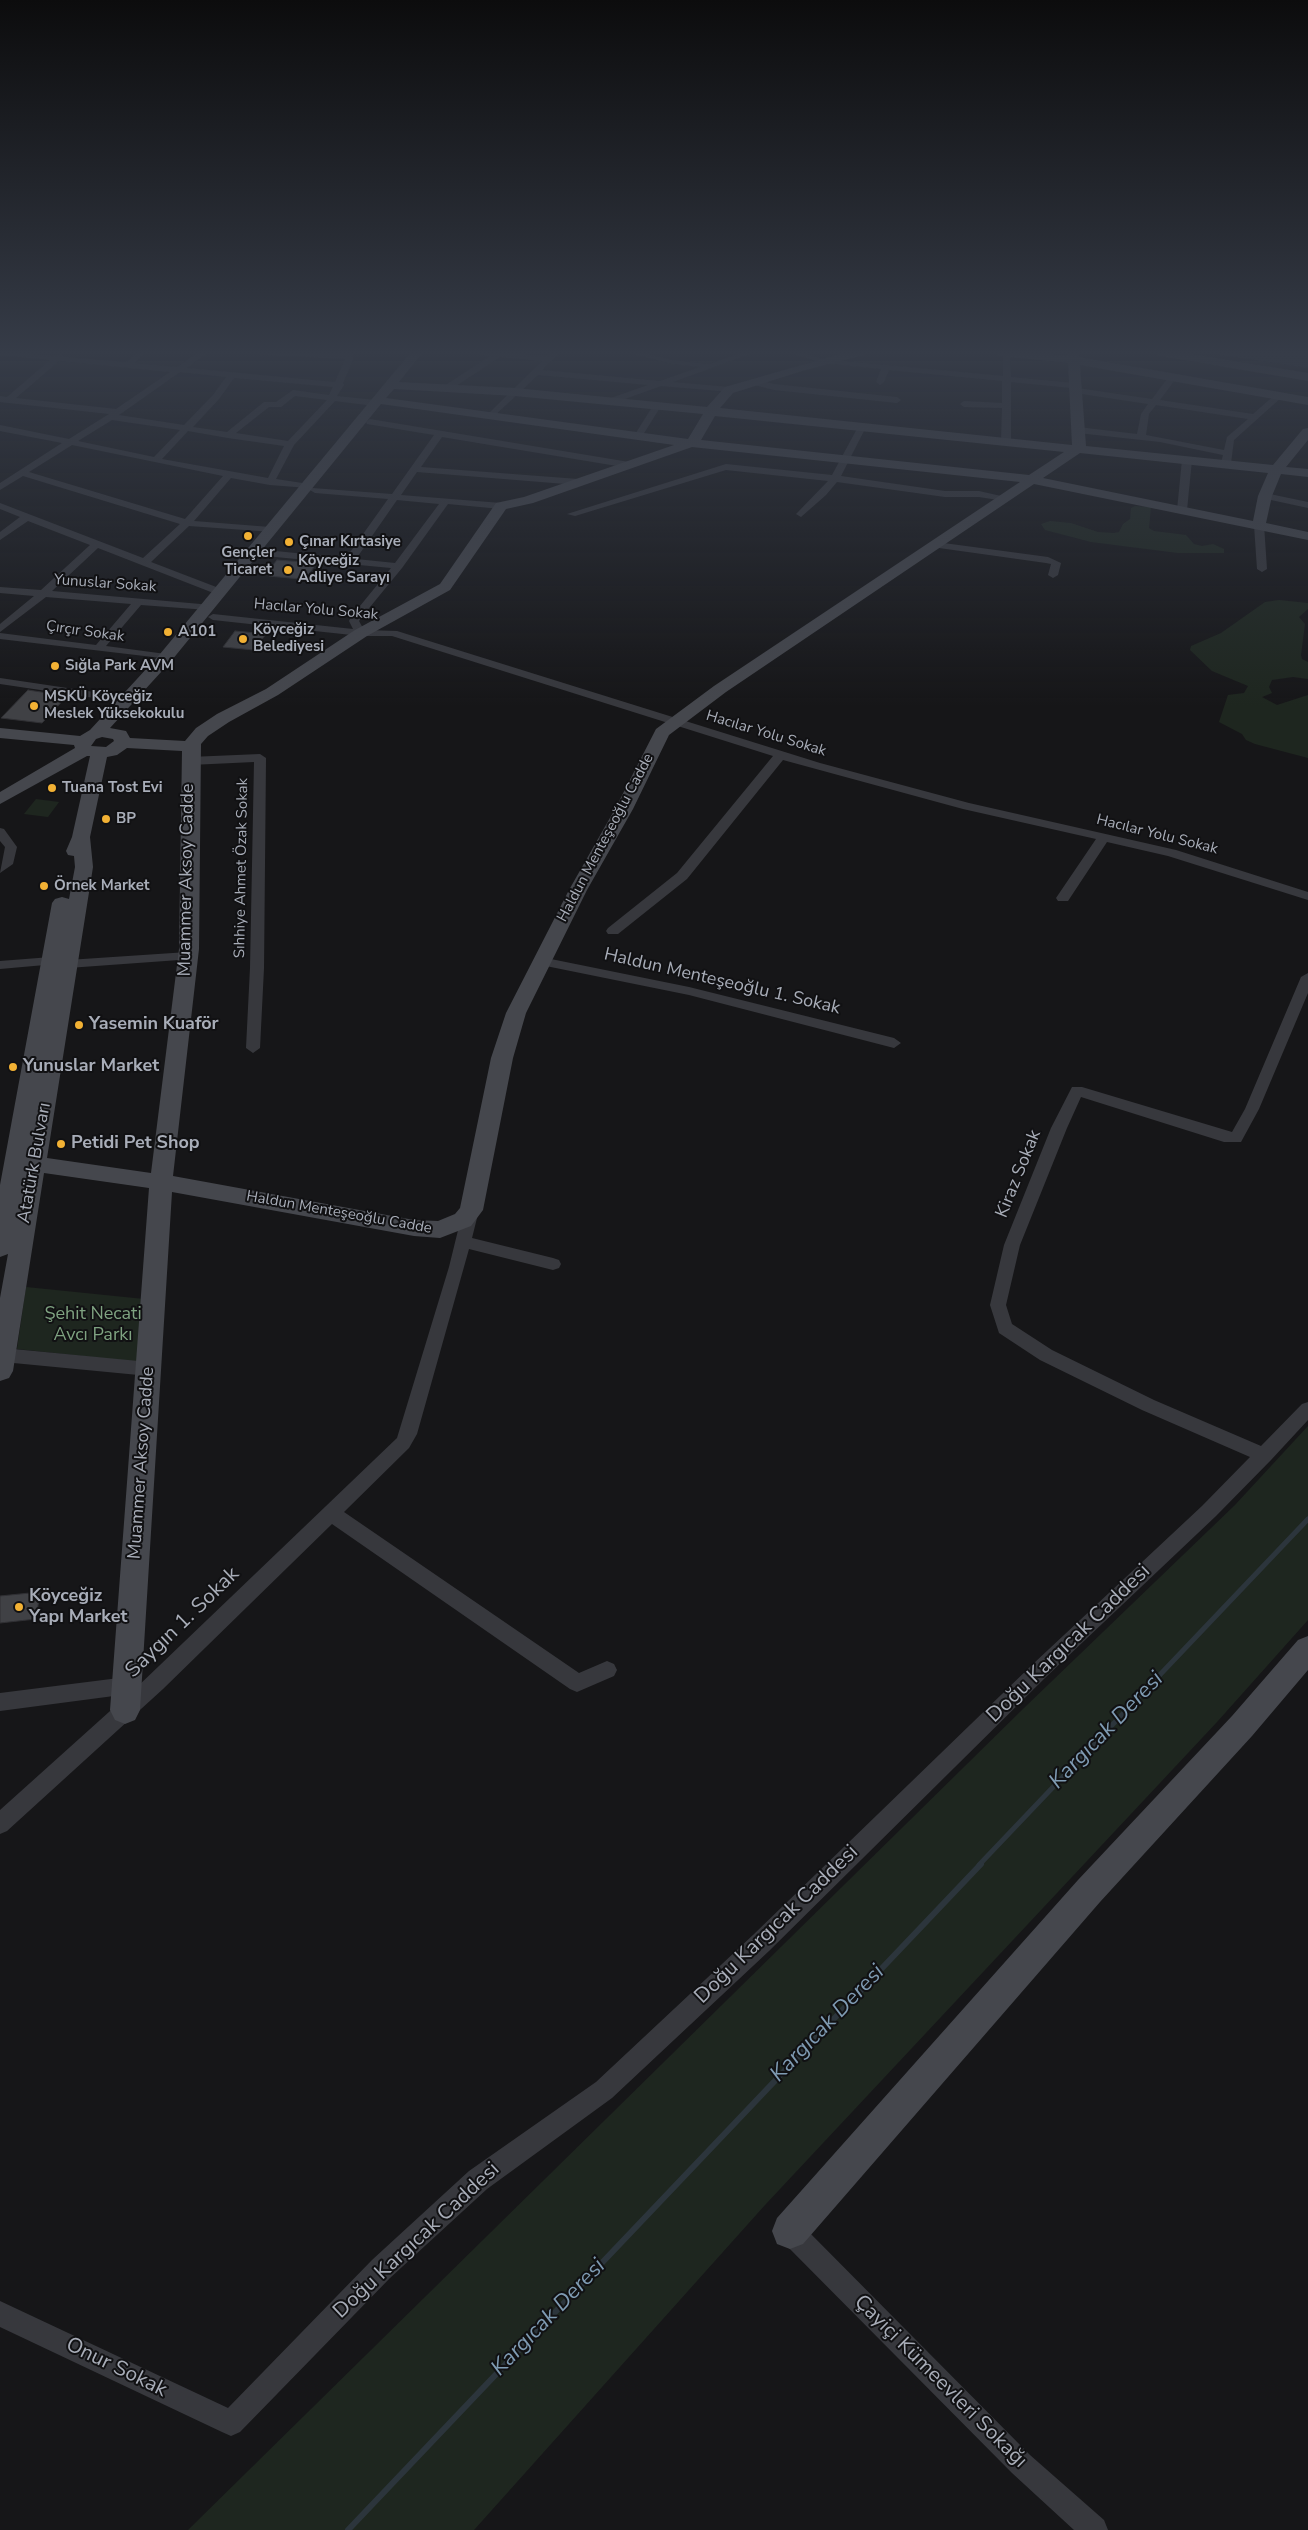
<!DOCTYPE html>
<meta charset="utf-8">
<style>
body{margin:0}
canvas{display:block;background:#161618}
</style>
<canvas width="1308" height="2530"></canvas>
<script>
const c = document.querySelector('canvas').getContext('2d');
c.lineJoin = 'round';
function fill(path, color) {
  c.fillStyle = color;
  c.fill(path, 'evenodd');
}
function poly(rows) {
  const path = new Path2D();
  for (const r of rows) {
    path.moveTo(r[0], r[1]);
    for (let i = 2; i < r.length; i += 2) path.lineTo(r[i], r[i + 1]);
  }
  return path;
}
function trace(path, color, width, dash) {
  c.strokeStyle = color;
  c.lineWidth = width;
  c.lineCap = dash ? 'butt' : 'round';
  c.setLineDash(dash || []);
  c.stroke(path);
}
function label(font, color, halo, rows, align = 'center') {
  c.font = font + ' "Nunito Sans",sans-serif';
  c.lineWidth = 4;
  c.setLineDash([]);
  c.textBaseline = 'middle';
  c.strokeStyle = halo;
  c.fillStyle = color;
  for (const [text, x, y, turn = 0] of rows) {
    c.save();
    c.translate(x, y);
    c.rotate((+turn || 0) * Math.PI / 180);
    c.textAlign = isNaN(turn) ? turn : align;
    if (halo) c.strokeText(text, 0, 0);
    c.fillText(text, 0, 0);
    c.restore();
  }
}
fill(poly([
 [1135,506,1151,507,1149,528,1154,531,1186,535,1194,544,1202,546,1213,544,1224,549,1224,553,1178,553,1091,542,1045,530,1041,524,1050,521,1071,523,1098,532,1114,533,1119,532,1123,524,1130,519,1131,508],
 [1279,600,1308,603,1308,609,1299,617,1305,624,1301,655,1302,659,1308,662,1308,679,1293,677,1272,680,1269,687,1272,693,1262,697,1277,705,1308,695,1308,758,1255,744,1246,740,1242,734,1219,722,1228,695,1244,693,1248,686,1212,671,1190,650,1191,646,1221,633,1265,602],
 [36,799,59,802,48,817,24,814],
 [26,1287,144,1299,139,1362,17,1349],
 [1308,1426,1308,1620,1217,1722,765,2205,474,2530,188,2530,1024,1708,1235,1505]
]), '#1e261f');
fill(poly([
 [1205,352,1308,352,1308,368,1223,355]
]), '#2c353c');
trace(poly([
 [979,1865,1308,1519]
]), '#2c353c', 5);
trace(poly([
 [348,2530,981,1864]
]), '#2c353c', 6);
const building = poly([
 [277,560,314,563,316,564,306,578,301,579,269,576,270,574,266,574,277,560],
 [235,631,266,634,254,650,223,647,235,631],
 [28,690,67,696,42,723,1,718,28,690],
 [40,1592,36,1619,0,1623,0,1596,40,1592]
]);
fill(building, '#404145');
trace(building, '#303034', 1);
fill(poly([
 [0,352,55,356,60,354,64,357,127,362,137,352,145,352,135,363,177,367,199,352,208,352,187,368,335,382,345,359,253,354,249,352,345,354,345,352,353,352,353,360,343,383,344,385,337,396,375,400,379,403,375,406,335,401,294,445,276,479,309,484,309,488,270,485,231,478,194,521,270,527,275,530,273,532,189,526,151,562,224,590,224,594,216,594,98,548,52,591,212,605,212,609,208,610,141,605,106,646,166,654,170,655,170,659,0,639,0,633,96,645,131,604,46,597,0,632,0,624,34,596,0,593,0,587,41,590,90,545,28,521,0,540,0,532,20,517,0,509,0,503,143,558,180,524,23,476,0,490,0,483,62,443,0,431,0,425,69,439,109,414,0,402,0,396,7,397,50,360,0,355,0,352],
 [59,361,170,372,116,409,16,398,59,361],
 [180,372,226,377,213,395,184,425,119,415,180,372],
 [234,378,333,387,329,395,293,390,276,402,264,402,227,432,193,427,219,399,234,378],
 [295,396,327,400,288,441,236,433,269,407,281,407,295,396],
 [112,420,180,430,154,457,78,441,112,420],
 [188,431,228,438,284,446,268,478,162,459,188,431],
 [72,445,223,476,185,519,29,472,72,445],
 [464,352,493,352,547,356,552,352,560,352,542,370,660,381,700,367,672,364,627,352,640,352,672,360,709,364,744,352,755,352,673,382,729,387,733,390,732,392,661,386,611,404,608,403,608,399,648,385,538,375,491,419,488,418,488,414,542,361,500,357,450,390,444,390,444,386,490,356,464,352],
 [788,352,800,352,823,359,1003,376,1003,353,1010,352,1011,377,1074,383,1077,384,1077,388,1152,399,1170,375,1173,374,1177,377,1160,400,1253,414,1276,394,1283,396,1234,440,1231,463,1226,466,1221,463,1223,455,1160,442,1078,433,1074,430,1078,427,1137,434,1141,414,1148,404,1075,393,1072,392,1072,388,1011,382,1011,442,1006,445,1001,442,1002,408,964,407,960,404,964,401,1002,403,1002,381,889,370,884,382,880,385,876,382,881,369,822,363,788,352],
 [1156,405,1248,419,1227,437,1224,450,1146,435,1149,414,1156,405],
 [754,379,774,384,897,397,901,400,897,403,774,390,751,384,751,380,754,379],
 [654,404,661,406,641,438,635,438,634,436,654,404],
 [370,419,629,462,634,465,629,468,442,437,421,467,578,479,583,482,578,485,417,472,401,495,501,503,506,506,501,509,448,504,402,568,361,618,359,621,364,630,397,631,820,763,969,803,1176,850,1308,892,1308,900,1168,856,1107,842,1068,901,1058,901,1056,898,1096,839,963,809,783,760,687,879,618,934,608,934,606,931,608,928,677,873,773,756,392,636,361,636,213,620,208,617,213,614,353,629,349,621,351,617,391,568,265,556,260,553,265,550,346,558,388,499,315,493,310,490,312,488,392,494,434,435,367,424,366,422,370,419],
 [397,500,439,504,395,563,356,559,397,500],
 [862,424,866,427,841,476,945,491,979,491,1010,498,1005,501,979,497,945,497,837,482,826,495,801,517,796,514,798,512,828,481,726,470,575,516,567,514,726,464,832,475,858,427,862,424],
 [1187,457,1192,460,1187,510,1182,513,1177,510,1182,460,1187,457],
 [1265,493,1308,502,1308,508,1262,498,1260,496,1265,493],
 [1259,522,1264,525,1267,569,1262,572,1257,569,1254,525,1259,522],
 [936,542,1048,557,1061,563,1058,575,1053,578,1048,575,1051,564,1046,563,932,547,931,545,936,542],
 [0,678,128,697,134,700,128,703,0,684,0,678],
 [260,754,266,758,264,968,260,1048,253,1053,246,1048,250,968,254,762,190,765,184,761,190,757,260,754],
 [0,828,4,829,17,847,13,864,0,873,5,847,0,841,0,828],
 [188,952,193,953,195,956,193,959,68,968,61,964,68,960,188,952],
 [51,957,58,961,56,964,0,969,0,961,51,957],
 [541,957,689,987,894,1038,901,1043,894,1048,689,995,536,964,534,961,541,957],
 [1308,973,1308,993,1259,1109,1241,1142,1224,1142,1081,1097,1067,1128,1020,1245,1006,1305,1012,1324,1052,1350,1154,1400,1261,1446,1302,1404,1308,1402,1308,1420,1271,1460,1216,1516,1047,1676,769,1951,612,2098,487,2189,390,2278,240,2432,231,2436,222,2432,0,2327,0,2301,228,2408,372,2260,469,2171,596,2082,753,1935,1033,1664,1202,1506,1250,1457,1142,1410,1040,1360,999,1333,990,1305,1004,1245,1051,1128,1072,1087,1082,1087,1232,1132,1245,1109,1301,977,1308,973],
 [471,1204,477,1206,479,1210,472,1238,553,1258,559,1260,561,1264,559,1268,553,1270,469,1249,417,1434,409,1448,344,1512,579,1673,607,1661,614,1664,617,1670,614,1676,577,1692,570,1689,332,1524,163,1689,7,1831,0,1834,0,1810,129,1694,0,1711,0,1693,127,1677,134,1680,136,1688,397,1438,449,1267,463,1210,465,1206,471,1204],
 [3,1348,149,1362,155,1364,158,1369,155,1374,149,1376,3,1362,0,1361,0,1349,3,1348],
 [790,2219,799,2222,1030,2455,1104,2520,1108,2530,1074,2530,1012,2473,781,2240,778,2231,781,2222,790,2219]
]), '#37383d');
fill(poly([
 [411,352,423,352,399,382,515,388,707,407,725,387,847,352,866,352,864,355,802,371,733,393,720,408,1072,445,1068,363,1000,356,994,352,1030,352,1067,356,1066,352,1078,352,1079,357,1308,397,1308,405,1080,365,1086,446,1273,465,1303,429,1308,428,1308,440,1286,467,1308,469,1308,477,1281,474,1272,496,1266,523,1308,532,1308,540,1034,484,726,692,669,735,633,809,587,890,526,1013,513,1058,483,1210,471,1226,440,1238,414,1236,172,1192,140,1710,135,1720,125,1724,115,1720,110,1710,149,1188,44,1173,13,1371,9,1378,0,1381,0,1298,8,1254,0,1257,0,1185,52,903,55,899,62,897,69,899,75,867,74,856,68,855,66,851,72,837,90,756,87,756,0,804,0,792,75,748,74,745,0,738,0,728,80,736,90,730,160,654,411,352],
 [394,389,515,396,703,414,688,439,386,398,394,389],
 [381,404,674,445,524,497,496,503,440,584,355,630,266,689,217,714,196,728,185,741,130,738,126,731,110,728,172,660,381,404],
 [715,416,1064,452,1029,475,701,440,715,416],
 [692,447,1020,482,714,686,656,729,615,809,569,890,506,1013,491,1058,460,1208,455,1214,438,1221,414,1220,173,1176,199,949,201,744,208,736,229,722,278,695,367,636,450,590,506,509,533,503,692,447],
 [1080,453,1268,473,1258,496,1253,521,1043,478,1080,453],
 [102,737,113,739,114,741,106,747,91,746,96,739,102,737],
 [127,748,182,751,179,949,151,1173,47,1158,93,867,90,837,107,757,117,755,127,748],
 [1154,352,1179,352,1308,373,1308,381,1160,356,1154,352],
 [1308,1636,1308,1670,1252,1736,1100,1902,803,2244,790,2249,777,2244,772,2231,777,2218,1078,1880,1232,1716,1298,1640,1308,1636]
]), '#45474d');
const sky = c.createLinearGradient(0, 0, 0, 706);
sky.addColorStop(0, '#0c0c0d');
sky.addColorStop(0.5, '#363c48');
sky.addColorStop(1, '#363c4800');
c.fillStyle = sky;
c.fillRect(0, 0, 1308, 706);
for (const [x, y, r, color] of [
 [248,536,5,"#f2b134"],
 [289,542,5,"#f2b134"],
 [288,570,5,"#f2b134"],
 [168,632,5,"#f2b134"],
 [243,639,5,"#f2b134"],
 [55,666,5,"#f2b134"],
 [34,706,5,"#f2b134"],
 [52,788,5,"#f2b134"],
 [106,819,5,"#f2b134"],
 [44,886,5,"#f2b134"],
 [79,1025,5,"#f2b134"],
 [13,1067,5,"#f2b134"],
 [61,1144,5,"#f2b134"],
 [19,1607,5,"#f2b134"]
]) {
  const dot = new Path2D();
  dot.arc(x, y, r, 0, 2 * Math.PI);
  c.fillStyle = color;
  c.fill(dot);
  trace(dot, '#111113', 2);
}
label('bold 15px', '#a8adb8', '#111113', [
 ["Çınar Kırtasiye",299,542],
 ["Gençler",248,553,"center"],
 ["Ticaret",248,570,"center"],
 ["Köyceğiz",298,561],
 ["Adliye Sarayı",298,578],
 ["Köyceğiz",253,630],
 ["Belediyesi",253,647],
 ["A101",178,632],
 ["Sığla Park AVM",65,666],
 ["MSKÜ Köyceğiz",44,697],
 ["Meslek Yüksekokulu",44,714],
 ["Tuana Tost Evi",62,788],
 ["BP",116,819],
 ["Örnek Market",54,886]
], 'left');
label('15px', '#a8adb8', '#111113', [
 ["Yunuslar Sokak",105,584,4],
 ["Hacılar Yolu Sokak",316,610,5],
 ["Çırçır Sokak",85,632,8],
 ["Hacılar Yolu Sokak",766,734,17],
 ["Hacılar Yolu Sokak",1157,835,14],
 ["Haldun Menteşeoğlu Cadde",606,838,-62],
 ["Sıhhiye Ahmet Özak Sokak",242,868,-89],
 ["Haldun Menteşeoğlu Cadde",339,1213,10]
]);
label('18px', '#a8adb8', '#111113', [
 ["Muammer Aksoy Cadde",187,880,-89],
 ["Haldun Menteşeoğlu 1. Sokak",722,982,13],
 ["Atatürk Bulvarı",35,1163,-80],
 ["Kiraz Sokak",1019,1174,-68],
 ["Muammer Aksoy Cadde",142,1463,-86]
]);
label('bold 18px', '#a8adb8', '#111113', [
 ["Yasemin Kuaför",89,1025],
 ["Yunuslar Market",23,1067],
 ["Petidi Pet Shop",71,1144],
 ["Köyceğiz",29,1597],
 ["Yapı Market",29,1618]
], 'left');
label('18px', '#7fa381', '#111113', [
 ["Şehit Necati",93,1315],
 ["Avcı Parkı",93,1336]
]);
label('21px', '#a8adb8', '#111113', [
 ["Saygın 1. Sokak",183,1623,-44],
 ["Doğu Kargıcak Caddesi",1069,1644,-44],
 ["Doğu Kargıcak Caddesi",777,1925,-44],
 ["Doğu Kargıcak Caddesi",417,2241,-43],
 ["Onur Sokak",116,2368,26],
 ["Çayiçi Kümeevleri Sokağı",940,2382,45]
]);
label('italic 22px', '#7f9bb3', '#111113', [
 ["Kargıcak Deresi",1107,1731,-46],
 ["Kargıcak Deresi",828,2024,-46],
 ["Kargıcak Deresi",549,2318,-46]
]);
</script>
